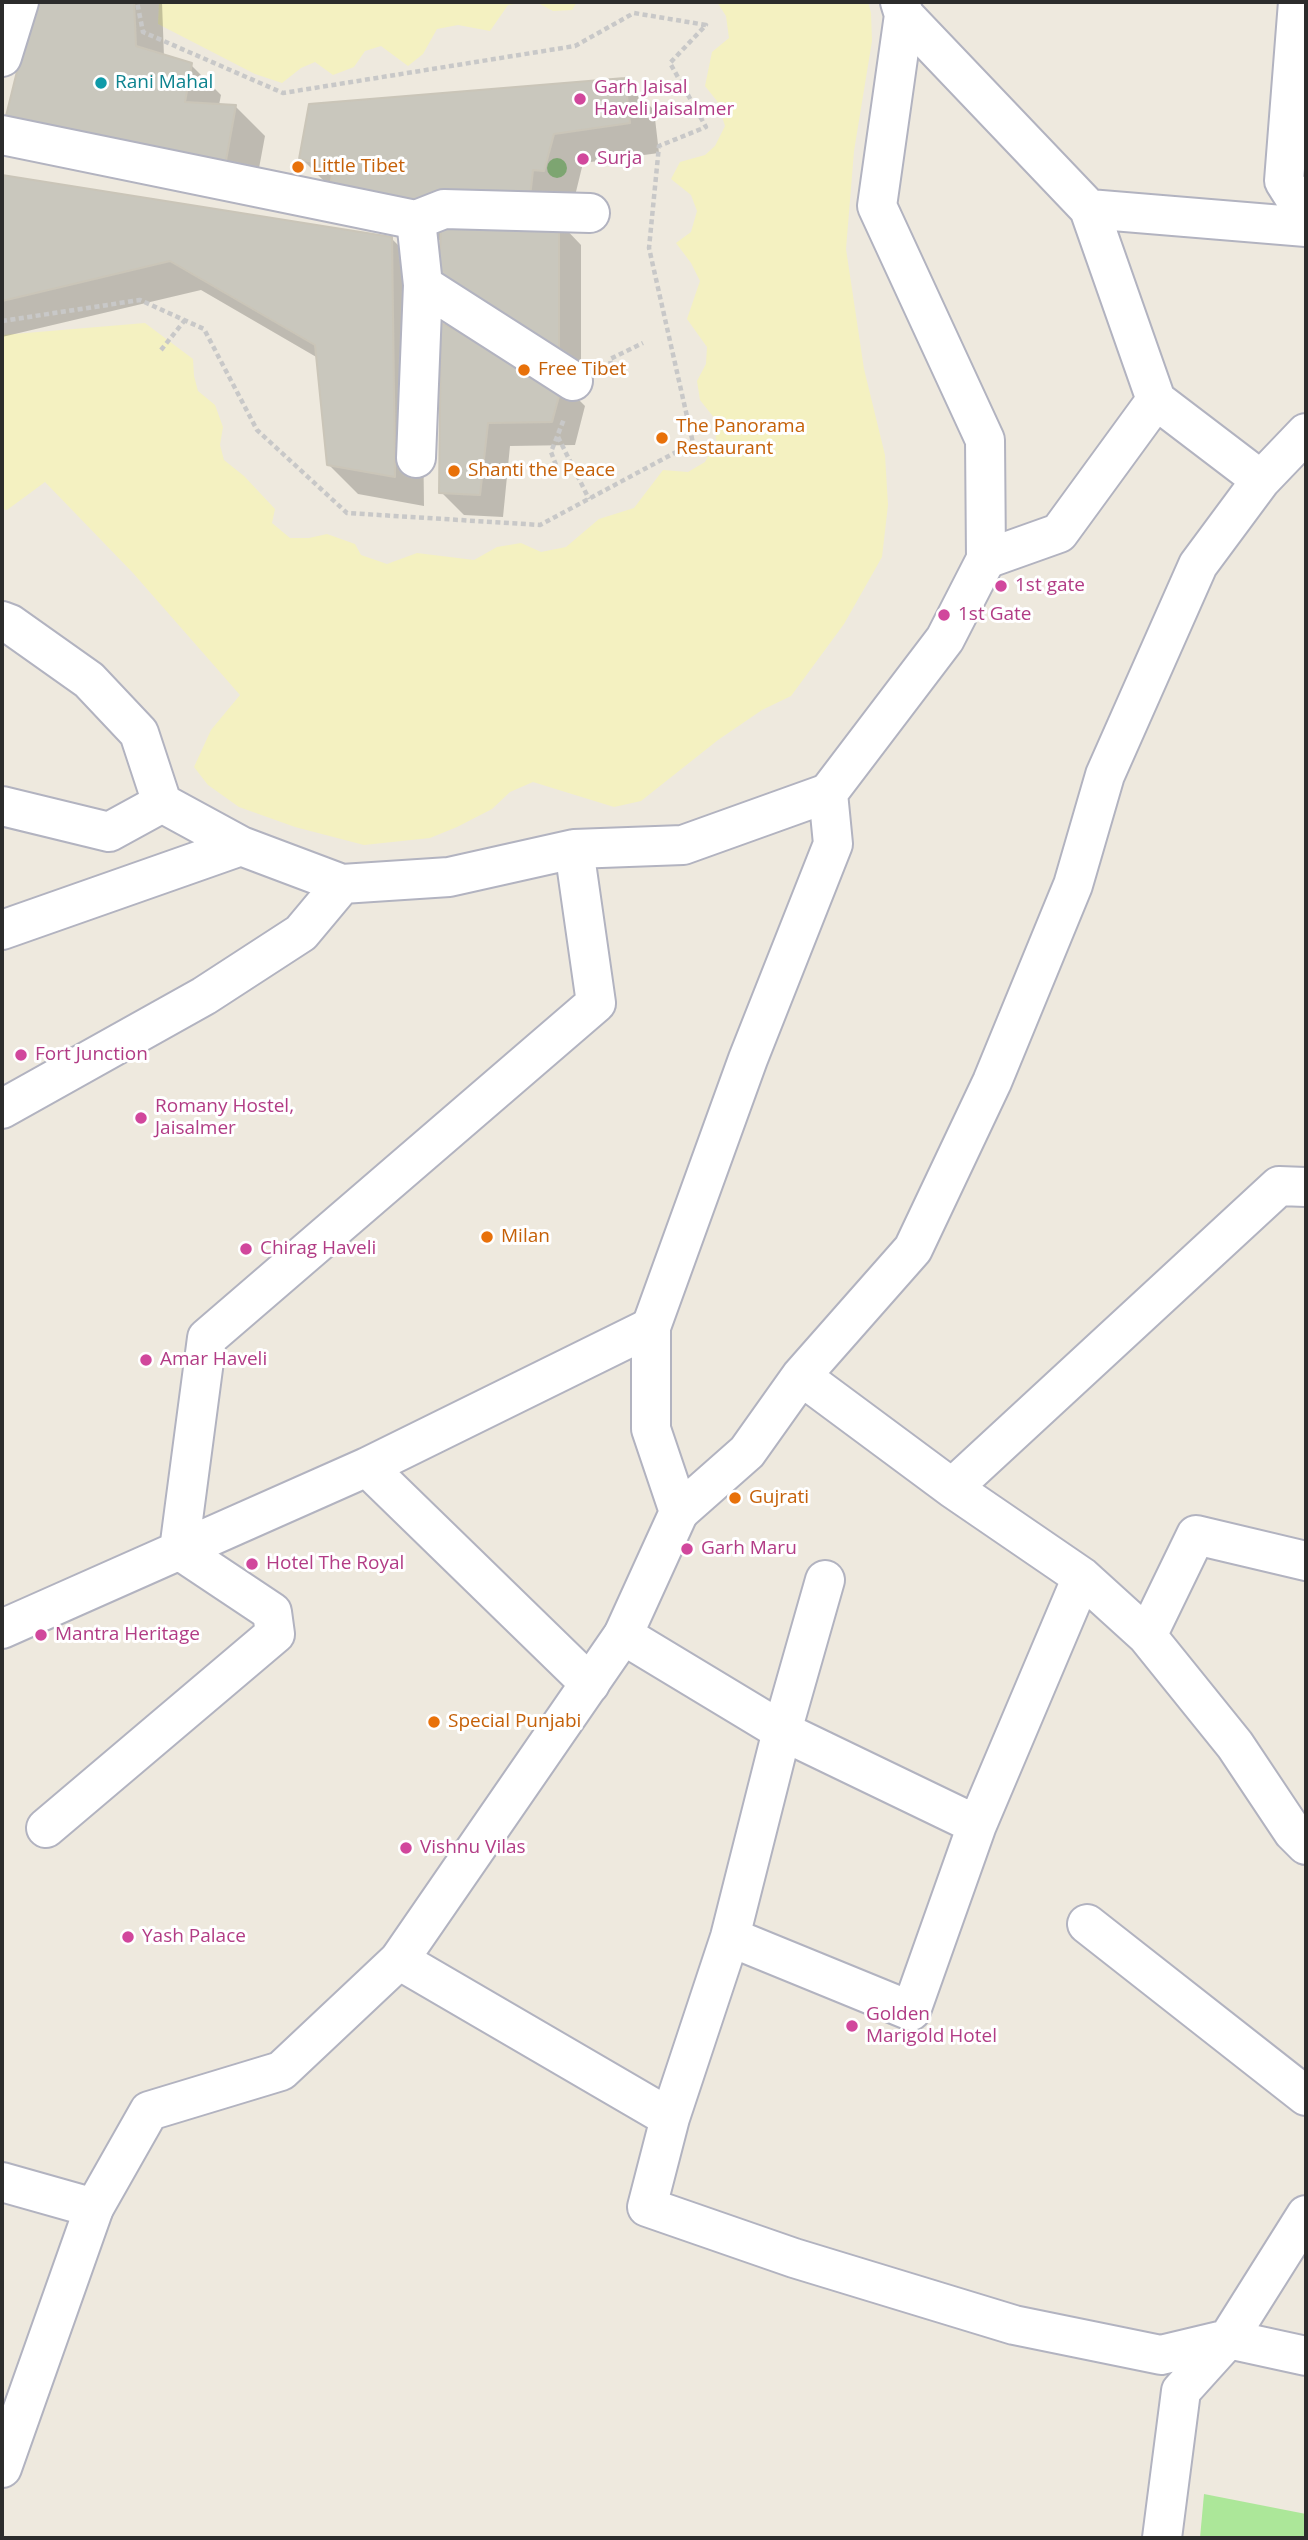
<!DOCTYPE html>
<style>
body{margin:0}
#map{position:relative;width:1308px;height:2540px;overflow:hidden;background:#eee9de;font-family:"Open Sans",sans-serif}
canvas{display:block}
.frame{position:absolute;inset:0;border:4px solid #2c2c2c;pointer-events:none}
</style>
<div id="map">
<canvas width="1308" height="2540"></canvas>
<div class="frame"></div>
</div>
<script>
const c = document.querySelector('canvas').getContext('2d');
c.lineJoin = 'round';
function fill(path, color) {
  c.fillStyle = color;
  c.fill(path, 'evenodd');
}
function poly(rows) {
  const path = new Path2D();
  for (const r of rows) {
    path.moveTo(r[0], r[1]);
    for (let i = 2; i < r.length; i += 2) path.lineTo(r[i], r[i + 1]);
  }
  return path;
}
function trace(path, color, width, dash) {
  c.strokeStyle = color;
  c.lineWidth = width;
  c.lineCap = dash ? 'butt' : 'round';
  c.setLineDash(dash || []);
  c.stroke(path);
}
function label(font, color, halo, rows, align = 'center') {
  c.font = font + ' "Open Sans",sans-serif';
  c.lineWidth = 6;
  c.setLineDash([]);
  c.textBaseline = 'middle';
  c.strokeStyle = halo;
  c.fillStyle = color;
  for (const [text, x, y, turn = 0] of rows) {
    c.save();
    c.translate(x, y);
    c.rotate((+turn || 0) * Math.PI / 180);
    c.textAlign = isNaN(turn) ? turn : align;
    if (halo) c.strokeText(text, 0, 0);
    c.fillText(text, 0, 0);
    c.restore();
  }
}
fill(poly([
 [1204,2494,1306,2514,1306,2538,1200,2538]
]), '#ace799');
fill(poly([
 [159,2,577,2,572,10,553,11,540,4,530,2,508,5,490,31,458,25,437,29,423,54,408,66,381,46,365,51,354,67,333,75,315,62,301,68,282,83,255,74,158,24],
 [717,2,868,2,871,13,872,41,854,151,846,249,864,369,885,455,888,505,882,557,844,624,791,696,762,710,718,740,641,801,614,807,533,782,510,792,492,809,457,827,430,838,364,845,295,827,239,807,208,785,194,767,211,730,240,695,133,573,45,482,7,510,2,509,2,335,145,323,193,359,194,376,198,391,215,405,223,427,220,445,224,460,244,476,275,509,272,523,290,538,309,538,327,534,355,544,361,555,387,564,417,553,474,560,497,547,521,543,541,552,566,547,599,519,634,508,663,470,688,472,705,462,716,441,715,419,700,400,697,381,706,364,707,347,687,319,700,281,691,263,676,243,691,232,697,211,691,195,671,179,680,162,705,155,715,146,725,126,717,101,705,86,712,52,729,38,726,16]
]), '#f4f1c1');
fill(poly([
 [2,2,162,2,164,57,191,65,221,95,219,105,235,106,265,136,252,206,26,41],
 [624,80,654,110,659,153,583,163,574,200,560,223,581,245,581,377,442,241,361,218,301,158],
 [2,177,391,238,421,268,424,506,358,494,328,464,318,358,201,290,2,337],
 [443,326,562,383,585,406,575,445,510,446,503,517,464,515,441,492]
]), '#0003');
const building = poly([
 [34,2,134,2,136,46,192,63,185,102,236,105,223,177,61,134,6,116,34,2],
 [625,78,630,123,554,134,544,171,533,170,529,206,412,212,330,189,333,166,299,159,309,104,625,78],
 [2,175,392,237,395,477,327,465,315,345,170,261,2,301,2,175],
 [442,212,559,220,559,356,438,286,442,212],
 [441,323,563,381,552,422,488,423,480,495,439,493,441,323]
]);
fill(building, '#c9c7bd');
trace(building, '#cac5b8', 2);
const street = poly([
 [1298,2,1284,181,1306,216],
 [904,15,1089,209,1306,227],
 [2,57,19,2],
 [2,135,416,220,423,285,573,381],
 [1089,209,1156,400,1261,480],
 [416,220,444,209,590,213],
 [416,458,423,285],
 [986,559,1059,533,1156,400],
 [2,621,10,624,89,680,139,733,162,803,241,846,342,884,449,877,574,849,683,845,828,793],
 [2,806,109,832,162,803],
 [2,930,241,846],
 [2,1109,204,996,301,933,342,884],
 [801,1376,952,1488,1279,1186,1306,1187],
 [367,1467,590,1684],
 [952,1488,1082,1577,1147,1636,1235,1745,1293,1832,1306,1845],
 [679,1512,747,1452,801,1376,913,1249,992,1082,1073,885,1105,775,1198,565,1261,480,1306,433],
 [825,1580,782,1731,977,1825],
 [2,1629,367,1467,651,1327],
 [1147,1636,1196,1535,1306,1561],
 [46,1828,275,1634,272,1612,179,1550,207,1338,596,1003,574,849],
 [1087,1924,1306,2096],
 [730,1937,911,2011,977,1825,1082,1577],
 [399,1960,670,2118,730,1937,782,1731,623,1635],
 [670,2118,647,2207,794,2258,1014,2325,1161,2355,1228,2339,1306,2215],
 [2,2182,94,2208],
 [1162,2538,1181,2391,1228,2339,1306,2356]
]);
const secondary = poly([
 [2,2468,94,2208,149,2111,281,2071,399,1960,623,1635,679,1512,651,1429,651,1327,748,1059,833,844,828,793,945,639,986,559,985,440,877,206,904,15,900,2]
]);
trace(street, '#b2b3c0', 42);
trace(secondary, '#b2b3c0', 42);
trace(poly([
 [2,321,140,300,204,329,257,430,347,513,540,525,693,443,649,248,659,146,706,127,670,63,706,25,634,13,575,46,283,93,143,32,137,2],
 [161,350,185,320],
 [611,366,610,359,643,343],
 [558,437,589,499],
 [556,465,551,452,564,419]
]), '#c8c8c8', 4.5, [5, 3.5]);
trace(street, '#fff', 38);
trace(secondary, '#fff', 38);
c.fillStyle = '#7da571';
for (const [x, y] of [
 [557,168]
]) {
  c.beginPath();
  c.arc(x, y, 10, 0, 2 * Math.PI);
  c.fill();
}
for (const [x, y, r, color] of [
 [101,83,7,"#0f9aa8"],
 [580,99,7,"#d1479c"],
 [583,159,7,"#d1479c"],
 [298,167,7,"#e8710a"],
 [524,370,7,"#e8710a"],
 [662,438,7,"#e8710a"],
 [454,471,7,"#e8710a"],
 [1001,586,7,"#d1479c"],
 [944,615,7,"#d1479c"],
 [21,1055,7,"#d1479c"],
 [141,1118,7,"#d1479c"],
 [487,1237,7,"#e8710a"],
 [246,1249,7,"#d1479c"],
 [146,1360,7,"#d1479c"],
 [735,1498,7,"#e8710a"],
 [687,1549,7,"#d1479c"],
 [252,1564,7,"#d1479c"],
 [41,1635,7,"#d1479c"],
 [434,1722,7,"#e8710a"],
 [406,1848,7,"#d1479c"],
 [128,1937,7,"#d1479c"],
 [852,2026,7,"#d1479c"]
]) {
  const dot = new Path2D();
  dot.arc(x, y, r, 0, 2 * Math.PI);
  c.fillStyle = color;
  c.fill(dot);
  trace(dot, '#fff', 2.5);
}
label('19px', '#0d838f', '#fff', [
 ["Rani Mahal",115,83]
], 'left');
label('19px', '#b23c85', '#fff', [
 ["Garh Jaisal",594,88],
 ["Haveli Jaisalmer",594,110],
 ["Surja",597,159],
 ["1st gate",1015,586],
 ["1st Gate",958,615],
 ["Fort Junction",35,1055],
 ["Romany Hostel,",155,1107],
 ["Jaisalmer",155,1129],
 ["Chirag Haveli",260,1249],
 ["Amar Haveli",160,1360],
 ["Garh Maru",701,1549],
 ["Hotel The Royal",266,1564],
 ["Mantra Heritage",55,1635],
 ["Vishnu Vilas",420,1848],
 ["Yash Palace",142,1937],
 ["Golden",866,2015],
 ["Marigold Hotel",866,2037]
], 'left');
label('19px', '#c56008', '#fff', [
 ["Little Tibet",312,167],
 ["Free Tibet",538,370],
 ["The Panorama",676,427],
 ["Restaurant",676,449],
 ["Shanti the Peace",468,471],
 ["Milan",501,1237],
 ["Gujrati",749,1498],
 ["Special Punjabi",448,1722]
], 'left');
</script>
